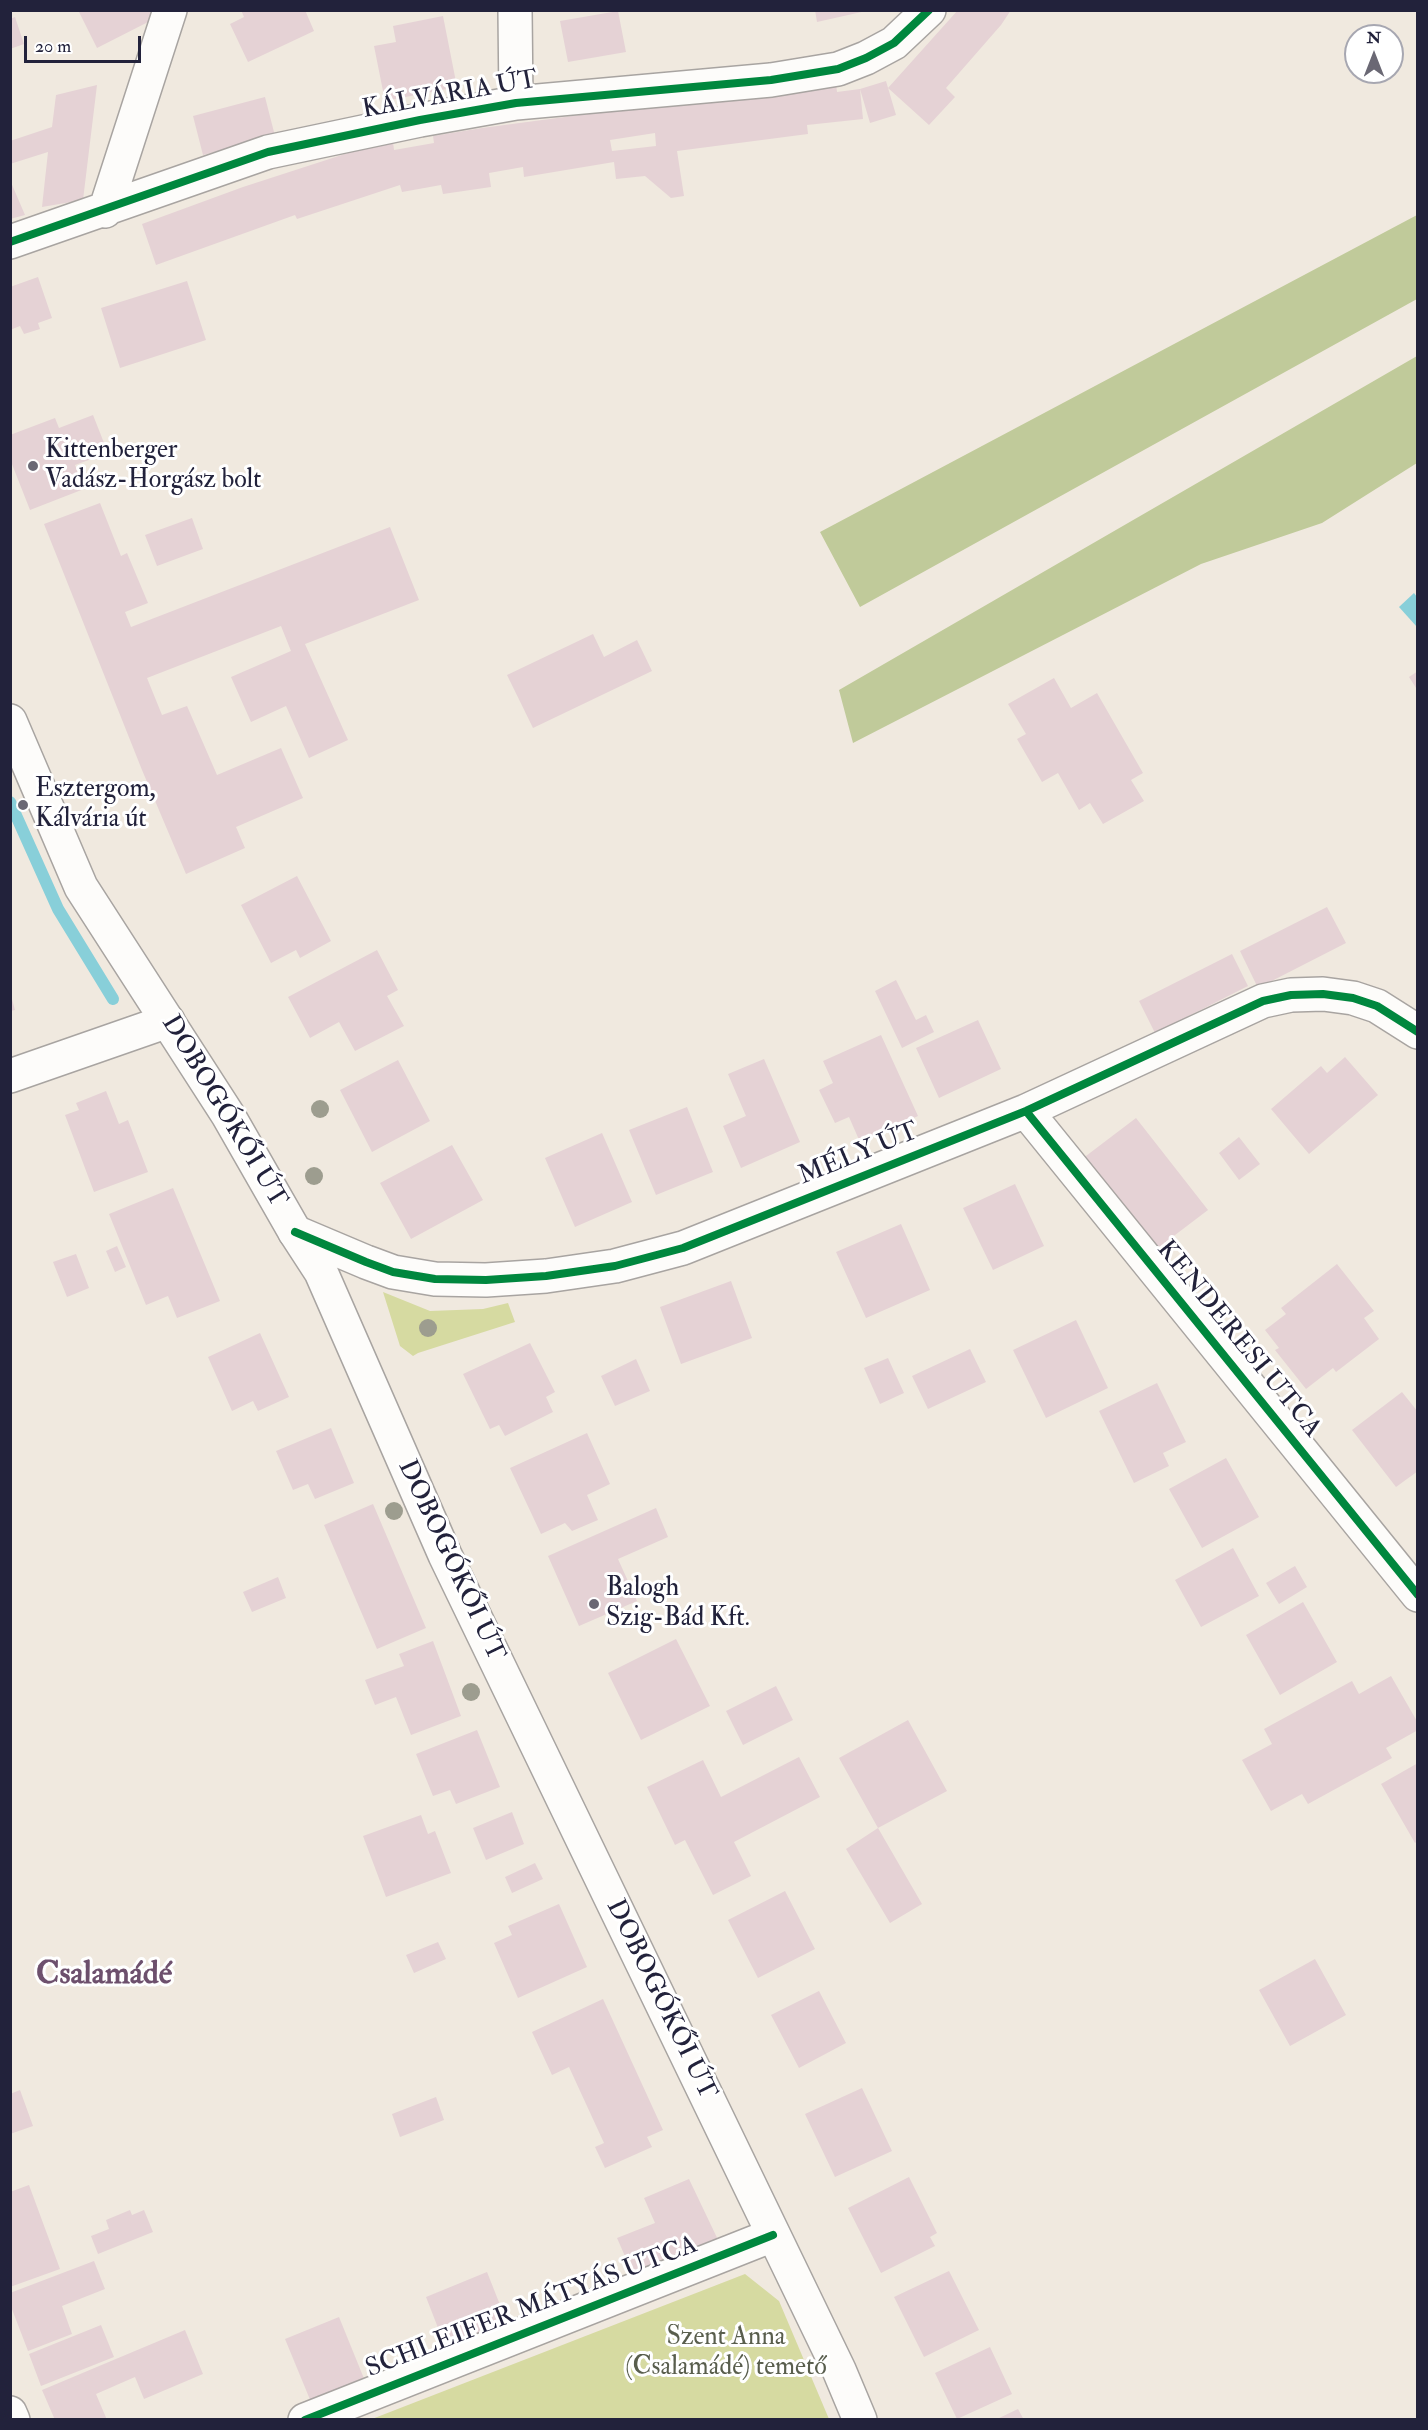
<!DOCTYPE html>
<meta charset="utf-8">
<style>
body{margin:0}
#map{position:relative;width:1428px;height:2430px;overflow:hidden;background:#f0e9df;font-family:"IM FELL Double Pica",serif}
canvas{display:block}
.frame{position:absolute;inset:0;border:12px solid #22223b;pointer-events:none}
.north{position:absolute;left:1344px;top:24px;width:60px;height:60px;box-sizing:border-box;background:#fff;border:2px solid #a7a7b1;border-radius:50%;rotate:0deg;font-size:16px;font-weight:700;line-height:24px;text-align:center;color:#22223b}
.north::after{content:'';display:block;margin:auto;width:21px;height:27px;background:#6a6874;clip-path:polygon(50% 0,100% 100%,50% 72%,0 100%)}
.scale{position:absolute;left:24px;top:36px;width:117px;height:27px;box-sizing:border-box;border:3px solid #22223b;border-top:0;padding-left:8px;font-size:18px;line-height:21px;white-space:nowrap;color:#22223b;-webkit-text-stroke:4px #fff;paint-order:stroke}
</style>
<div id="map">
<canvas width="1428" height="2430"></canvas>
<div class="frame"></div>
<div class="north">N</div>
<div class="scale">20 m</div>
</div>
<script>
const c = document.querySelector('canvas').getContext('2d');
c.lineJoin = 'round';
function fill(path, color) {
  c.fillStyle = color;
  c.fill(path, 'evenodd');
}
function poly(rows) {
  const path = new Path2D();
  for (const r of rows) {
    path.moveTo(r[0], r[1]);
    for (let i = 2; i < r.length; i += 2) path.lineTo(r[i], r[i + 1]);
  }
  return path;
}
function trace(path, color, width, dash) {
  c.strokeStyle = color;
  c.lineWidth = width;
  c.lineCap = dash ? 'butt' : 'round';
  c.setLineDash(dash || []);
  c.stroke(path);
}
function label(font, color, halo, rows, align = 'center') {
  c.font = font + ' "IM FELL Double Pica",serif';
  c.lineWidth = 6;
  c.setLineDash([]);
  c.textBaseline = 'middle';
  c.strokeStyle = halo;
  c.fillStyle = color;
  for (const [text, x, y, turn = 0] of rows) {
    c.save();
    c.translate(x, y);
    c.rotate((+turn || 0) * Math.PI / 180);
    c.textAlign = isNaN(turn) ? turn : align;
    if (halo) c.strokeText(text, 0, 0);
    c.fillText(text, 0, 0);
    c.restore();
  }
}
fill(poly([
 [383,1292,430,1311,483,1309,508,1303,515,1322,418,1353,413,1356,400,1346],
 [745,2274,779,2301,829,2419,372,2419]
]), '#d6daa1');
fill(poly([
 [1417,215,1417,299,860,607,820,532],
 [1417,356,1417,463,1322,523,1201,564,853,743,839,690]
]), '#c0ca9a');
fill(poly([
 [1414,593,1417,597,1417,627,1399,607]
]), '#88cfd9');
trace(poly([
 [10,802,58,909,113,999]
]), '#88cfd9', 12);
fill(poly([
 [78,10,149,10,154,19,97,48],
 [241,10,305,10,314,31,248,62,230,24,244,17],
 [815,10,866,10,866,11,817,22],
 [958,10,1011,10,1001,25,946,88,955,97,929,125,888,88],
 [618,11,626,52,568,62,560,21],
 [443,16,457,87,385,101,374,46,396,42,393,26],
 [15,17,24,44,10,49,10,19],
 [886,81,896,115,870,123,860,89],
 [836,84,837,92,860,89,863,119,807,125,808,134,677,151,684,196,671,198,645,176,616,179,614,162,524,177,523,167,489,173,491,187,443,194,441,185,402,192,400,185,297,219,295,215,156,265,142,224,243,187,351,152,393,142,394,150,434,143,433,136,482,128,670,103],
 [655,133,656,146,612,151,610,140],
 [97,85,83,200,42,207,48,152,10,164,10,141,52,127,56,95],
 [265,97,275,136,203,155,193,116],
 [10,180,25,215,10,219],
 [38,277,52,318,38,323,40,329,24,334,20,326,10,330,10,287],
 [187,281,206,340,120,368,101,308],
 [93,415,108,453,75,465,84,489,30,510,10,459,10,435,55,418,59,428],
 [100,503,121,556,127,553,148,603,125,612,131,627,390,527,419,600,305,644,348,740,309,758,286,706,251,722,231,677,291,651,281,626,147,678,162,715,187,706,217,775,281,748,303,798,236,827,245,848,186,874,142,770,44,524],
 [192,518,203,549,157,566,145,535],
 [593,634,604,657,637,640,652,671,533,728,507,675],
 [1418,671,1418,691,1409,677],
 [1054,678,1071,708,1097,693,1143,773,1131,780,1144,801,1103,824,1090,803,1079,810,1058,773,1042,782,1017,739,1026,734,1008,704],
 [297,876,331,941,300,958,296,950,271,963,241,905],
 [1327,907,1346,943,1258,988,1240,951],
 [377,950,398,990,387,996,404,1026,355,1051,339,1022,310,1038,288,997],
 [1232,954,1248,986,1155,1033,1139,1001],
 [896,980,916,1020,926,1015,934,1032,902,1048,875,991],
 [10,992,15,1010,10,1011],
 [978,1020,1001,1069,939,1098,916,1048],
 [881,1035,918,1116,860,1142,849,1117,835,1123,819,1090,833,1083,823,1061],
 [1345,1057,1378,1095,1309,1154,1271,1109,1321,1066,1327,1073],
 [764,1059,800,1142,741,1168,723,1126,746,1116,728,1074],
 [398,1060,430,1121,372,1152,340,1090],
 [106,1091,119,1124,128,1120,148,1172,94,1192,65,1115,79,1110,76,1103],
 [687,1107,713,1172,656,1195,629,1130],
 [1136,1118,1208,1210,1154,1251,1082,1159],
 [602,1133,632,1202,575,1227,545,1158],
 [1239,1137,1260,1164,1239,1180,1219,1153],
 [452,1145,483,1200,411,1239,380,1183],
 [1015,1184,1044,1246,993,1270,963,1208],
 [173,1188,220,1301,177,1318,168,1296,146,1305,109,1214],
 [901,1224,930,1290,866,1318,836,1252],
 [117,1246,126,1267,115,1272,106,1251],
 [76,1254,89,1288,67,1297,53,1262],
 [1337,1264,1374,1311,1364,1318,1379,1339,1336,1372,1333,1368,1306,1389,1275,1350,1279,1348,1265,1330,1286,1314,1281,1308],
 [731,1281,752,1338,681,1364,660,1307],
 [1076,1320,1108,1388,1046,1418,1013,1350],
 [260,1333,289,1397,258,1411,253,1401,232,1411,208,1357],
 [530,1343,555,1392,546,1397,553,1412,505,1436,499,1425,490,1429,463,1374],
 [970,1349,986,1382,928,1409,912,1376],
 [888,1358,904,1393,880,1404,864,1368],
 [636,1359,650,1391,615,1406,601,1376],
 [1157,1383,1186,1442,1163,1453,1169,1466,1134,1483,1099,1411],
 [1402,1392,1418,1412,1418,1471,1396,1487,1352,1430],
 [331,1428,354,1483,315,1499,308,1484,293,1490,276,1451],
 [587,1433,610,1484,587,1495,598,1520,572,1531,565,1523,541,1534,510,1468],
 [1226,1458,1259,1517,1202,1548,1169,1489],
 [373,1504,426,1628,377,1649,324,1525],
 [656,1508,668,1537,618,1559,637,1601,579,1626,548,1556],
 [1233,1548,1259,1596,1201,1627,1175,1580],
 [1295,1566,1307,1587,1279,1604,1266,1583],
 [278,1577,286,1598,252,1612,243,1592],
 [1303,1602,1337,1662,1280,1695,1246,1635],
 [676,1639,710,1706,641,1740,608,1673],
 [433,1641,461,1716,411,1735,396,1697,375,1705,365,1680,404,1666,399,1654],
 [1391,1676,1418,1723,1418,1730,1386,1748,1392,1758,1308,1804,1302,1794,1271,1811,1242,1760,1272,1744,1264,1729,1352,1681,1359,1694],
 [776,1686,793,1720,743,1745,726,1711],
 [908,1720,947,1791,878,1828,922,1904,890,1923,846,1849,878,1828,839,1758],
 [477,1730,500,1787,456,1804,450,1790,433,1796,416,1754],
 [799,1757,820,1797,734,1842,751,1876,713,1895,685,1840,675,1845,647,1787,703,1760,721,1797],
 [1418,1763,1418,1841,1415,1843,1381,1784],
 [512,1812,524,1844,486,1860,473,1828],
 [421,1815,428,1834,435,1831,451,1873,386,1897,363,1836],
 [535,1863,543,1879,512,1893,505,1877],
 [785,1891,815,1949,758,1978,728,1920],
 [559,1904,587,1967,518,1998,494,1943,512,1935,508,1926],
 [438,1942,446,1959,414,1973,406,1955],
 [1315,1959,1346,2015,1290,2046,1259,1990],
 [819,1991,846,2043,799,2068,771,2015],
 [603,1999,663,2130,647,2137,652,2147,605,2168,595,2147,604,2143,569,2067,552,2075,532,2032],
 [862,2088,892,2151,835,2177,805,2114],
 [20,2090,33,2126,10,2134,10,2094],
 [436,2097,444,2120,400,2137,392,2114],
 [909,2177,937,2233,930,2237,935,2246,881,2273,848,2208],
 [689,2179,720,2244,635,2279,617,2238,655,2223,644,2198],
 [29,2185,60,2269,10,2287,10,2192],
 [130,2210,132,2215,144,2210,153,2232,98,2254,91,2236,109,2229,106,2220],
 [94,2261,105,2289,62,2306,72,2334,28,2351,10,2304,10,2293],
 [949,2271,979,2330,924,2357,894,2297],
 [487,2272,508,2325,447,2351,426,2297],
 [339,2317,365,2381,311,2402,285,2339],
 [101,2325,114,2357,41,2386,29,2354],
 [185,2330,203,2374,144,2399,135,2377,96,2394,107,2420,55,2420,42,2390],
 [990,2347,1012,2394,957,2419,935,2373],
 [1018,2409,1024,2420,995,2420]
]), '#e5d2d5');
const street = poly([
 [515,10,516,103],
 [105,211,170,10],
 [10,242,268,152,420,120,516,103,771,80,838,69,866,58,894,43,929,10],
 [10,1076,168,1021],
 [1026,1111,1418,1595],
 [295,1232,366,1262,393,1272,435,1279,486,1280,546,1276,615,1266,683,1248,1026,1111,1263,1001,1291,995,1323,994,1353,998,1377,1006,1418,1032],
 [10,2413,13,2420],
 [305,2420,773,2235]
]);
const secondary = poly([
 [10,721,81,887,228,1115,295,1232,321,1272,445,1555,839,2370,860,2420]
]);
trace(street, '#a8a4a1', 36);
trace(secondary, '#a8a4a1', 36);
trace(street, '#fdfcfa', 33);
trace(secondary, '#fdfcfa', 33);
trace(poly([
 [10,242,268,152,420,120,516,103,771,80,838,69,866,58,894,43,929,10],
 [1026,1111,1418,1595],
 [295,1232,366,1262,393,1272,435,1279,486,1280,546,1276,615,1266,683,1248,1026,1111,1263,1001,1291,995,1323,994,1353,998,1377,1006,1418,1032],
 [305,2420,773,2235]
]), '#00873e', 8);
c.fillStyle = '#9d9d8f';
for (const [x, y] of [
 [320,1109],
 [314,1176],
 [428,1328],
 [394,1511],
 [471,1692]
]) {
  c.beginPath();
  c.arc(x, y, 9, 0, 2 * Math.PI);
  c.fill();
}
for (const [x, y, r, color] of [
 [33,466,6,"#6a6874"],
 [23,805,6,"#6a6874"],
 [594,1604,6,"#6a6874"]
]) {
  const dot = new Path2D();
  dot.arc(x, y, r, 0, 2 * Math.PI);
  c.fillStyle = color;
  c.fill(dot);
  trace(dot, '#fff', 2);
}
label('26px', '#22223b', '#fff', [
 ["KÁLVÁRIA ÚT",450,96,-10],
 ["DOBOGÓKŐI ÚT",223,1112,59],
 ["MÉLY ÚT",859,1155,-22],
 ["KENDERESI UTCA",1238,1340,51],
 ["DOBOGÓKŐI ÚT",450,1561,65],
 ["DOBOGÓKŐI ÚT",660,2000,64],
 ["SCHLEIFER MÁTYÁS UTCA",532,2308,-21]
]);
label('26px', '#22223b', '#fff', [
 ["Kittenberger",45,451],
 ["Vadász-Horgász bolt",45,481],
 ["Esztergom,",35,790],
 ["Kálvária út",35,820],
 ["Balogh",606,1589],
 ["Szig-Bád Kft.",606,1619]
], 'left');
label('26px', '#595e4d', '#fff', [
 ["Szent Anna",726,2338],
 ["(Csalamádé) temető",726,2368]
]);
label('bold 32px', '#6d506d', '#fff', [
 ["Csalamádé",104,1976]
]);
</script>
